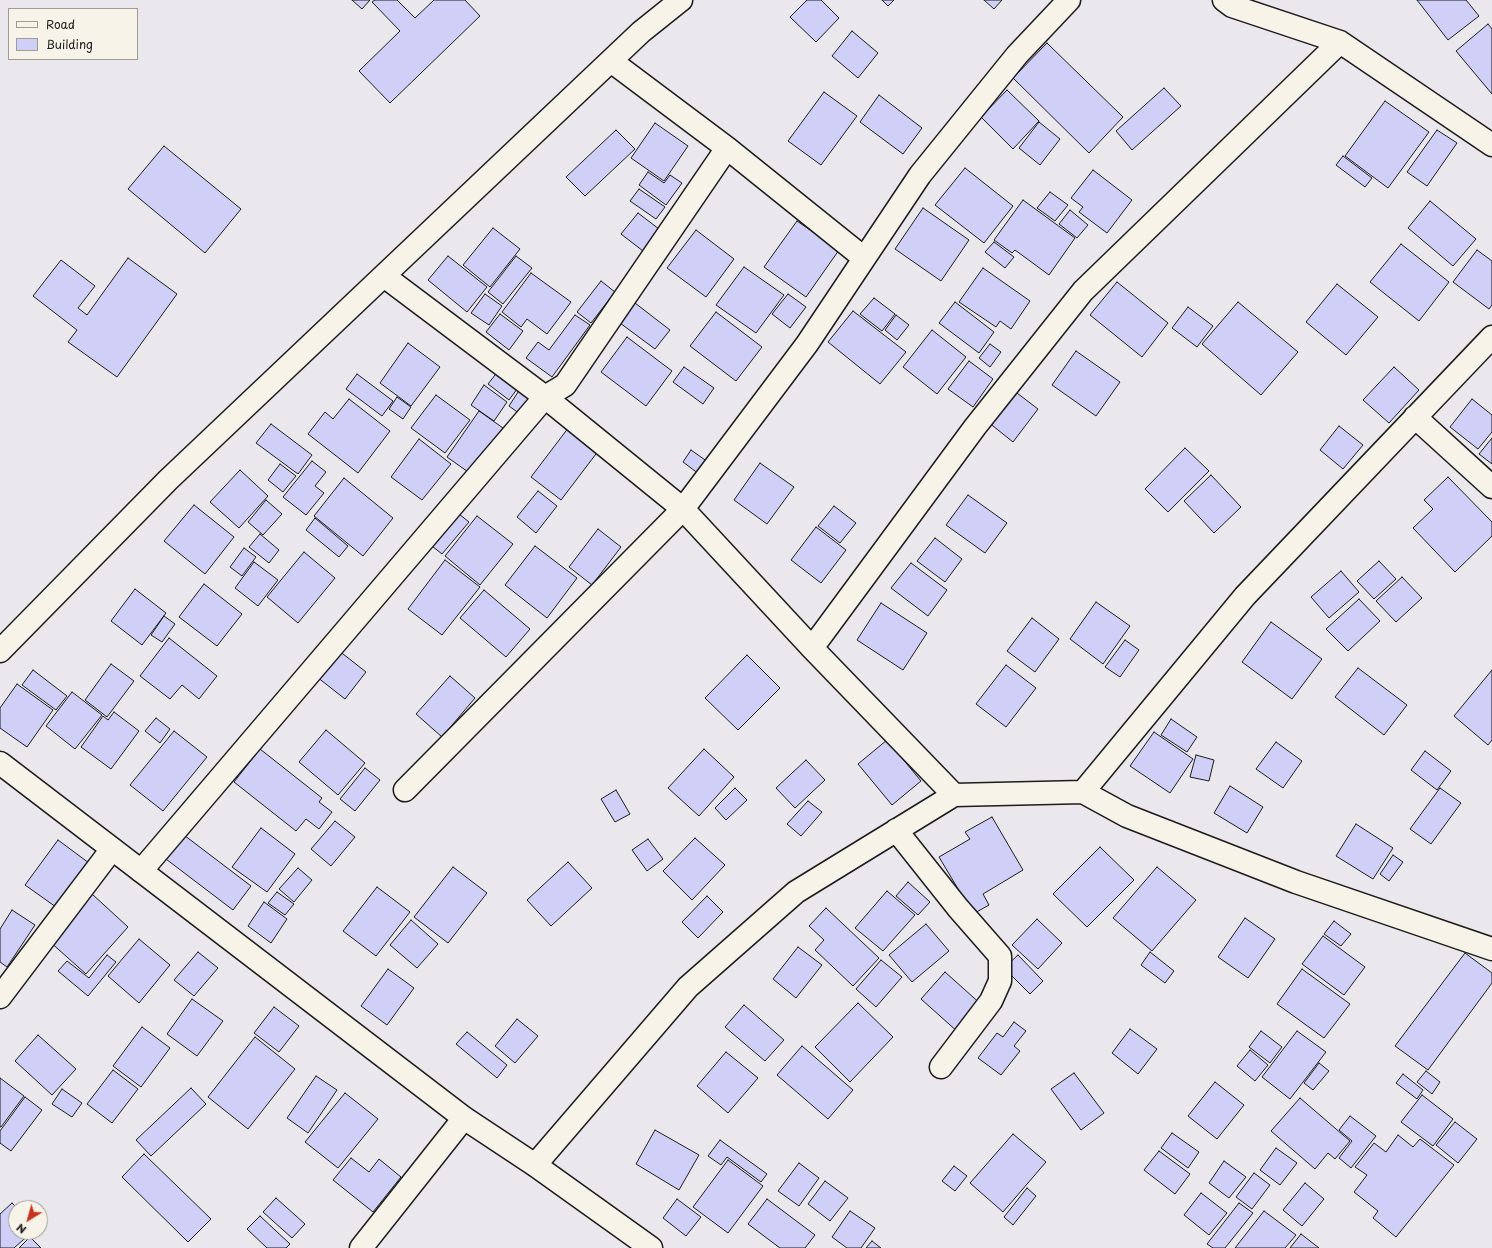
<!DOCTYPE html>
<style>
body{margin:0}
#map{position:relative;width:1492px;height:1248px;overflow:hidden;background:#ebe8ed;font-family:"Playpen Sans",sans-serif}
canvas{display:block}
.legend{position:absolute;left:8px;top:8px;width:130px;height:52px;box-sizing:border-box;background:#f7f3e8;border:1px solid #9f9d96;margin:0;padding:5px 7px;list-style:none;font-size:12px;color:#1c1c1c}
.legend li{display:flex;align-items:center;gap:8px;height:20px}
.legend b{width:20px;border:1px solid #9f9d96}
.north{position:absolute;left:8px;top:1200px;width:40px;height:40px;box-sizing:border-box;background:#f7f3e8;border:1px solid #9f9d96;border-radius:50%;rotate:217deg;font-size:11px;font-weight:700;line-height:16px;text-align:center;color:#1c1c1c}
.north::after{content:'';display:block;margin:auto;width:14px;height:18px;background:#c8321e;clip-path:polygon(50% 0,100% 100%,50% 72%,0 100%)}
</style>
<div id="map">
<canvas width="1492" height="1248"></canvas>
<ul class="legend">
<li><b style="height:5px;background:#f7f3e8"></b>Road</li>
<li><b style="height:11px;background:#cfcff8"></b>Building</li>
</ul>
<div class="north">N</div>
</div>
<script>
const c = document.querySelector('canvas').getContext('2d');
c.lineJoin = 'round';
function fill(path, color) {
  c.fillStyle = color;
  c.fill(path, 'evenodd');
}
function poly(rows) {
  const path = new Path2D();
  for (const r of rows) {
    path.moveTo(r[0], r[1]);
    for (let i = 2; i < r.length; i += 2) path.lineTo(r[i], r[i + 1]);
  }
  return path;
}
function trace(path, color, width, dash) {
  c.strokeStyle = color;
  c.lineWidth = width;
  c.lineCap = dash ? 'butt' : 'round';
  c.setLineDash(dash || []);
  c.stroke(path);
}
const building = poly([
 [352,0,370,0,362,9,352,0],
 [375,0,397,0,415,18,434,0,465,0,480,16,390,103,359,71,400,31,372,2,375,0],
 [807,0,821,0,839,18,816,42,790,17,807,0],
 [882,0,894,0,888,6,882,0],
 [984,0,1002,0,994,9,984,0],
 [1417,0,1466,0,1479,16,1448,40,1417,0],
 [1488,24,1492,29,1492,94,1456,51,1488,24],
 [852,31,878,53,858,78,832,56,852,31],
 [1047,43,1123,117,1089,153,1013,78,1047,43],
 [1164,88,1181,106,1132,150,1116,131,1164,88],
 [1007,90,1039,121,1013,149,981,117,1007,90],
 [824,92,857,116,821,165,788,141,824,92],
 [879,95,922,128,903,154,860,122,879,95],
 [1385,101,1429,132,1388,188,1345,156,1385,101],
 [1039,122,1060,139,1040,165,1019,148,1039,122],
 [655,123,688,146,664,181,631,158,655,123],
 [616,130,635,149,585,196,566,177,616,130],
 [1437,130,1457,143,1427,186,1407,172,1437,130],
 [164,146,241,209,205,253,128,189,164,146],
 [1343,156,1372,178,1365,187,1336,165,1343,156],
 [965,168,1013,206,984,243,935,205,965,168],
 [1093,170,1132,200,1107,233,1079,212,1083,207,1071,198,1093,170],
 [648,172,664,183,670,175,682,183,666,205,639,185,648,172],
 [639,189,665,207,656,219,630,201,639,189],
 [1050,192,1068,205,1055,221,1037,208,1050,192],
 [1023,200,1075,238,1049,275,1015,250,1012,253,994,240,1023,200],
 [1430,201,1476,239,1453,266,1408,228,1430,201],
 [923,208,969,240,941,281,895,249,923,208],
 [1070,210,1088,225,1077,238,1059,224,1070,210],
 [638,213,659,229,643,251,621,234,638,213],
 [797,221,839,250,806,297,764,267,797,221],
 [493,228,520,249,490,287,463,265,493,228],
 [696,230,734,259,706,297,667,268,696,230],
 [994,242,1014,257,1005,268,985,252,994,242],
 [1401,244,1449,282,1419,321,1370,282,1401,244],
 [1477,250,1492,261,1492,305,1489,309,1453,282,1477,250],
 [448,256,487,287,467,312,428,280,448,256],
 [516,256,532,268,503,304,488,292,516,256],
 [128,258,177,294,117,377,68,342,77,330,33,296,61,260,95,286,78,308,87,315,128,258],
 [744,267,784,295,756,333,716,305,744,267],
 [983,268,1030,301,1011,329,1000,321,996,327,959,302,983,268],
 [531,273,571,302,547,334,527,319,521,327,502,312,531,273],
 [601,281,615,292,591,323,577,312,601,281],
 [1117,282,1168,323,1142,357,1090,315,1117,282],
 [1337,284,1378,317,1346,355,1306,322,1337,284],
 [485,294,502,306,489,325,471,313,485,294],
 [788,294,806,307,790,328,772,314,788,294],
 [874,298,895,314,882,331,860,314,874,298],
 [955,302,994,332,979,353,939,323,955,302],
 [1238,302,1298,352,1261,395,1202,344,1238,302],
 [635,303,670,330,655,349,620,323,635,303],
 [1188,307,1213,326,1197,347,1172,328,1188,307],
 [853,311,906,352,880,384,828,342,853,311],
 [716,312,762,347,736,381,690,346,716,312],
 [500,314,523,331,509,350,486,332,500,314],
 [575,315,590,325,552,377,526,358,538,342,549,350,575,315],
 [896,315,909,325,897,340,885,330,896,315],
 [932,330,966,357,937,394,903,367,932,330],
 [627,337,672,371,646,406,601,372,627,337],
 [408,343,440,367,411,406,380,383,408,343],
 [990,344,1001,352,990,367,979,358,990,344],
 [1076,351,1120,382,1096,416,1052,385,1076,351],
 [969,361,993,379,973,407,948,389,969,361],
 [684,367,714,388,703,404,673,382,684,367],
 [1394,367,1419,390,1389,423,1363,400,1394,367],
 [499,370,520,385,509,400,488,384,499,370],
 [357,374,393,401,382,416,346,389,357,374],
 [484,385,507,402,494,421,471,405,484,385],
 [522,386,534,394,520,414,509,406,522,386],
 [1013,390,1038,409,1013,442,988,422,1013,390],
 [436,395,470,420,445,453,411,428,436,395],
 [397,397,411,407,403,419,389,409,397,397],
 [349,399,390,431,358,473,308,434,325,412,333,419,349,399],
 [1472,399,1492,415,1492,432,1478,449,1450,427,1472,399],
 [479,411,503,428,471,474,447,457,479,411],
 [271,424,312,455,298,474,256,443,271,424],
 [1339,426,1363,445,1343,469,1320,450,1339,426],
 [569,427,599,450,561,500,531,477,569,427],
 [1492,438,1492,464,1479,454,1492,438],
 [419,439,451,464,422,500,391,477,419,439],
 [1185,448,1209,471,1168,512,1145,489,1185,448],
 [691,450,708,462,699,474,683,462,691,450],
 [312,461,326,472,315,486,324,493,306,515,283,497,312,461],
 [760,463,794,487,767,524,734,500,760,463],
 [280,464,296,476,283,492,268,480,280,464],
 [240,470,268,496,239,528,210,502,240,470],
 [1211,475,1241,507,1214,533,1184,501,1211,475],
 [1448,477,1492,522,1492,536,1455,572,1413,528,1433,509,1424,500,1448,477],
 [344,478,393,518,363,556,314,516,344,478],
 [538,491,557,506,536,533,517,517,538,491],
 [968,495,1007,523,985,553,946,525,968,495],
 [266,500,282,514,263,535,248,522,266,500],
 [194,505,234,537,205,574,164,541,194,505],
 [834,506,856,523,840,543,818,526,834,506],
 [454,510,469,522,442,554,427,542,454,510],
 [477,516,513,544,480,585,445,556,477,516],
 [315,518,348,546,339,557,306,530,315,518],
 [816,527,846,550,821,583,791,560,816,527],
 [598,529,621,547,592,585,569,567,598,529],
 [260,534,279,550,269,563,249,547,260,534],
 [935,538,962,559,945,582,917,561,935,538],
 [535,546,577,578,547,618,505,585,535,546],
 [244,548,256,557,242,576,230,567,244,548],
 [304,552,335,578,298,623,267,597,304,552],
 [445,560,480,587,442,635,408,609,445,560],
 [1379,561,1396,579,1374,599,1357,581,1379,561],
 [254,562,278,580,258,606,235,588,254,562],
 [911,563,947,590,928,616,891,588,911,563],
 [1341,571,1359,592,1329,618,1311,597,1341,571],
 [1402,577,1422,598,1396,622,1376,601,1402,577],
 [204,584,242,614,217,646,179,617,204,584],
 [135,589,166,613,142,645,111,621,135,589],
 [484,590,530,629,506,657,460,618,484,590],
 [1359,599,1380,621,1348,651,1326,629,1359,599],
 [1096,602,1130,626,1103,664,1070,639,1096,602],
 [881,603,927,633,903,670,857,640,881,603],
 [164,616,175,624,162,642,151,635,164,616],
 [1032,618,1059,639,1035,672,1007,651,1032,618],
 [1271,622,1322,659,1292,699,1242,662,1271,622],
 [169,638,217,676,199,699,182,685,170,699,140,676,169,638],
 [1125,640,1139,650,1120,677,1105,667,1125,640],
 [338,650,366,672,345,699,317,677,338,650],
 [747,655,780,688,738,730,705,698,747,655],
 [111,664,134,681,107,717,85,700,111,664],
 [1006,665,1036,688,1006,727,976,704,1006,665],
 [1358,668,1407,705,1384,735,1335,697,1358,668],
 [33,670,67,696,56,710,22,685,33,670],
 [1492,670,1492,740,1488,745,1454,716,1492,670],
 [450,676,475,698,442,737,416,714,450,676],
 [17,684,53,710,27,747,0,728,0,708,17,684],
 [72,692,102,715,75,749,46,726,72,692],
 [114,712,139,731,111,769,81,747,103,716,108,720,114,712],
 [156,718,170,729,160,743,145,731,156,718],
 [1171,719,1197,737,1187,752,1161,735,1171,719],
 [326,730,365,763,338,795,299,762,326,730],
 [174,731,207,757,163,811,130,785,174,731],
 [1154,732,1193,759,1170,793,1130,766,1154,732],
 [887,740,921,781,892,805,858,764,887,740],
 [1276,742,1302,761,1283,788,1256,769,1276,742],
 [260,749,322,798,319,802,332,812,319,829,306,819,296,831,234,782,260,749],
 [704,749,734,777,699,816,668,788,704,749],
 [1425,751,1451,771,1437,790,1411,770,1425,751],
 [1196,755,1214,760,1209,781,1190,777,1196,755],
 [806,760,825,780,795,808,776,788,806,760],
 [365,768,380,780,355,811,340,799,365,768],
 [1230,786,1263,807,1247,833,1214,813,1230,786],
 [735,788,747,800,726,820,715,808,735,788],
 [1440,788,1461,803,1431,844,1410,829,1440,788],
 [616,790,630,814,615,822,601,799,616,790],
 [808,801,822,812,801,836,787,824,808,801],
 [992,817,1023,870,983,894,989,905,973,914,939,857,970,839,965,832,992,817],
 [335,821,355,837,331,866,311,849,335,821],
 [1356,824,1393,848,1373,879,1336,856,1356,824],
 [261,828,295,854,267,892,232,867,261,828],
 [180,832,251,886,233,910,162,856,180,832],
 [695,838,725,865,692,900,663,871,695,838],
 [648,839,663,859,647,871,632,850,648,839],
 [58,840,89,863,56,907,25,885,58,840],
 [1100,847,1134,880,1087,927,1053,894,1100,847],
 [1393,855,1403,862,1389,881,1380,874,1393,855],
 [568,862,592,888,551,926,527,900,568,862],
 [453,867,487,893,448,943,414,917,453,867],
 [1157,867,1196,900,1152,951,1113,918,1157,867],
 [298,868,312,880,294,902,279,889,298,868],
 [908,882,930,902,918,915,896,896,908,882],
 [377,887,410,912,376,956,343,931,377,887],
 [887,891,915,915,883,951,855,928,887,891],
 [277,892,294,904,285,915,268,903,277,892],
 [92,894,128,927,86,974,49,941,92,894],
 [707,896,723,912,698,938,682,922,707,896],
 [264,902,287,919,271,943,248,926,264,902],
 [826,908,879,958,853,986,815,950,824,940,809,926,826,908],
 [12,910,35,925,7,967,0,962,0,929,12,910],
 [1245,918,1275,939,1248,978,1218,957,1245,918],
 [1037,919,1062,943,1038,969,1012,945,1037,919],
 [411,920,438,944,417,968,390,945,411,920],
 [1334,921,1351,934,1341,946,1324,934,1334,921],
 [926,924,949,951,912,982,889,955,926,924],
 [1323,936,1365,967,1344,995,1302,964,1323,936],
 [139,939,170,965,139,1003,108,976,139,939],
 [798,947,822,965,796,998,773,979,798,947],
 [198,952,218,968,194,996,174,980,198,952],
 [1150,952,1174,971,1165,983,1141,965,1150,952],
 [1465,953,1492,973,1492,983,1428,1070,1395,1046,1465,953],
 [107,955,116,962,88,996,58,971,67,961,89,978,107,955],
 [1018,955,1043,981,1030,994,1004,968,1018,955],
 [881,960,902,977,876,1007,856,989,881,960],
 [388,969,414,988,387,1025,361,1006,388,969],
 [1302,969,1350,1004,1324,1038,1277,1004,1302,969],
 [945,972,983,1006,959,1033,921,999,945,972],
 [192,999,223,1021,197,1056,167,1034,192,999],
 [858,1003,893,1037,850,1082,815,1047,858,1003],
 [744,1005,784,1040,765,1061,725,1027,744,1005],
 [274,1007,299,1026,279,1052,254,1033,274,1007],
 [517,1019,538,1036,515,1063,495,1046,517,1019],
 [1014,1022,1026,1031,1014,1046,1020,1051,1001,1075,978,1058,997,1033,1003,1037,1014,1022],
 [142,1027,170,1048,141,1087,113,1066,142,1027],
 [1130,1029,1157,1049,1138,1074,1112,1053,1130,1029],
 [1261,1031,1282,1047,1270,1063,1249,1047,1261,1031],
 [1297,1031,1326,1052,1290,1099,1262,1077,1297,1031],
 [467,1032,507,1065,497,1078,456,1044,467,1032],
 [38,1035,76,1069,52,1095,15,1061,38,1035],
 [255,1037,295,1069,248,1129,208,1097,255,1037],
 [802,1046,853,1090,828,1119,777,1075,802,1046],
 [1250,1050,1268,1065,1255,1081,1237,1066,1250,1050],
 [726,1052,758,1078,728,1113,697,1086,726,1052],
 [1319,1063,1329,1071,1313,1090,1304,1083,1319,1063],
 [113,1070,138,1089,112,1123,87,1104,113,1070],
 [1426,1071,1440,1082,1432,1094,1417,1082,1426,1071],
 [1074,1073,1104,1113,1081,1130,1051,1089,1074,1073],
 [1403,1074,1423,1090,1417,1099,1396,1083,1403,1074],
 [316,1076,337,1090,308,1133,287,1118,316,1076],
 [0,1078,24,1096,1,1127,0,1127,0,1078],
 [1215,1082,1244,1105,1217,1139,1188,1116,1215,1082],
 [191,1088,206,1104,151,1156,136,1140,191,1088],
 [62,1089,82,1103,72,1117,52,1104,62,1089],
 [345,1093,378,1119,338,1168,305,1142,345,1093],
 [1422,1095,1453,1119,1433,1146,1401,1122,1422,1095],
 [25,1097,42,1110,11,1151,0,1143,0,1131,25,1097],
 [1300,1098,1350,1141,1335,1159,1328,1153,1315,1169,1271,1131,1300,1098],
 [1350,1116,1376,1136,1351,1168,1339,1158,1352,1141,1339,1130,1350,1116],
 [1455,1122,1477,1139,1458,1163,1436,1145,1455,1122],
 [655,1130,699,1155,679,1190,636,1164,655,1130],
 [1172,1133,1199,1152,1188,1168,1161,1148,1172,1133],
 [1013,1134,1046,1162,1003,1212,970,1183,1013,1134],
 [1398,1135,1413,1147,1420,1139,1454,1165,1396,1237,1373,1218,1378,1211,1354,1192,1367,1175,1355,1167,1374,1143,1386,1152,1398,1135],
 [720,1140,767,1174,761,1182,727,1157,721,1165,708,1156,720,1140],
 [1276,1148,1297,1163,1280,1185,1260,1170,1276,1148],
 [1159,1151,1190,1174,1175,1194,1144,1170,1159,1151],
 [144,1154,211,1219,188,1242,122,1177,144,1154],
 [351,1158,369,1172,379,1159,401,1177,373,1212,333,1180,351,1158],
 [728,1160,763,1186,728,1233,693,1207,728,1160],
 [1224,1161,1246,1177,1229,1198,1209,1183,1224,1161],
 [799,1163,819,1178,799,1206,778,1191,799,1163],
 [954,1166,967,1176,955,1191,942,1181,954,1166],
 [1254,1173,1270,1185,1252,1209,1236,1197,1254,1173],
 [825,1181,848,1198,830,1221,808,1204,825,1181],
 [1305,1183,1324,1199,1302,1226,1283,1210,1305,1183],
 [1027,1188,1036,1196,1013,1225,1004,1217,1027,1188],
 [1201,1193,1227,1213,1209,1235,1184,1215,1201,1193],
 [276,1198,305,1224,292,1238,263,1212,276,1198],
 [677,1199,701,1217,686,1236,663,1218,677,1199],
 [767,1199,815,1235,805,1248,780,1248,748,1224,767,1199],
 [12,1203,17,1208,16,1232,32,1232,14,1248,0,1248,0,1214,12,1203],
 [1239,1203,1253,1213,1225,1248,1213,1248,1207,1244,1239,1203],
 [850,1211,875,1228,861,1248,847,1248,832,1237,850,1211],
 [1264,1211,1296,1235,1285,1248,1235,1248,1264,1211],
 [260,1216,290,1244,286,1248,267,1248,247,1229,260,1216],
 [1301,1234,1319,1248,1290,1248,1301,1234],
 [30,1237,41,1248,19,1248,30,1237],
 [872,1241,881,1248,866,1248,872,1241]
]);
fill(building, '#cfcff8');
trace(building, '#1c1c1c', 1);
const minor = poly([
 [1224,0,1232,6,1340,42,1492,145],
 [611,61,727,148,864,258],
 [384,276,545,397,683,509,812,648,954,795],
 [1415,417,1492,487],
 [812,648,975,427,1083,291,1340,42],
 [0,651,168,480,641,32,681,0],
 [405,790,683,509,807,344,920,175,1017,55,1069,0],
 [1083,792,1127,816,1296,882,1492,949],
 [896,830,958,908,1000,956,1000,981,991,1001,941,1067],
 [141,871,545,397,565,385,727,148],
 [0,997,112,849],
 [535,1165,688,987,796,892,954,795,1083,792,1245,596,1492,337],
 [361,1248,464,1118]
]);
const major = poly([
 [0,763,464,1118,535,1165,651,1248]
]);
trace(minor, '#1c1c1c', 25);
trace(major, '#1c1c1c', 25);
trace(minor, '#f7f3e8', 22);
trace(major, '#f7f3e8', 22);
</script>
